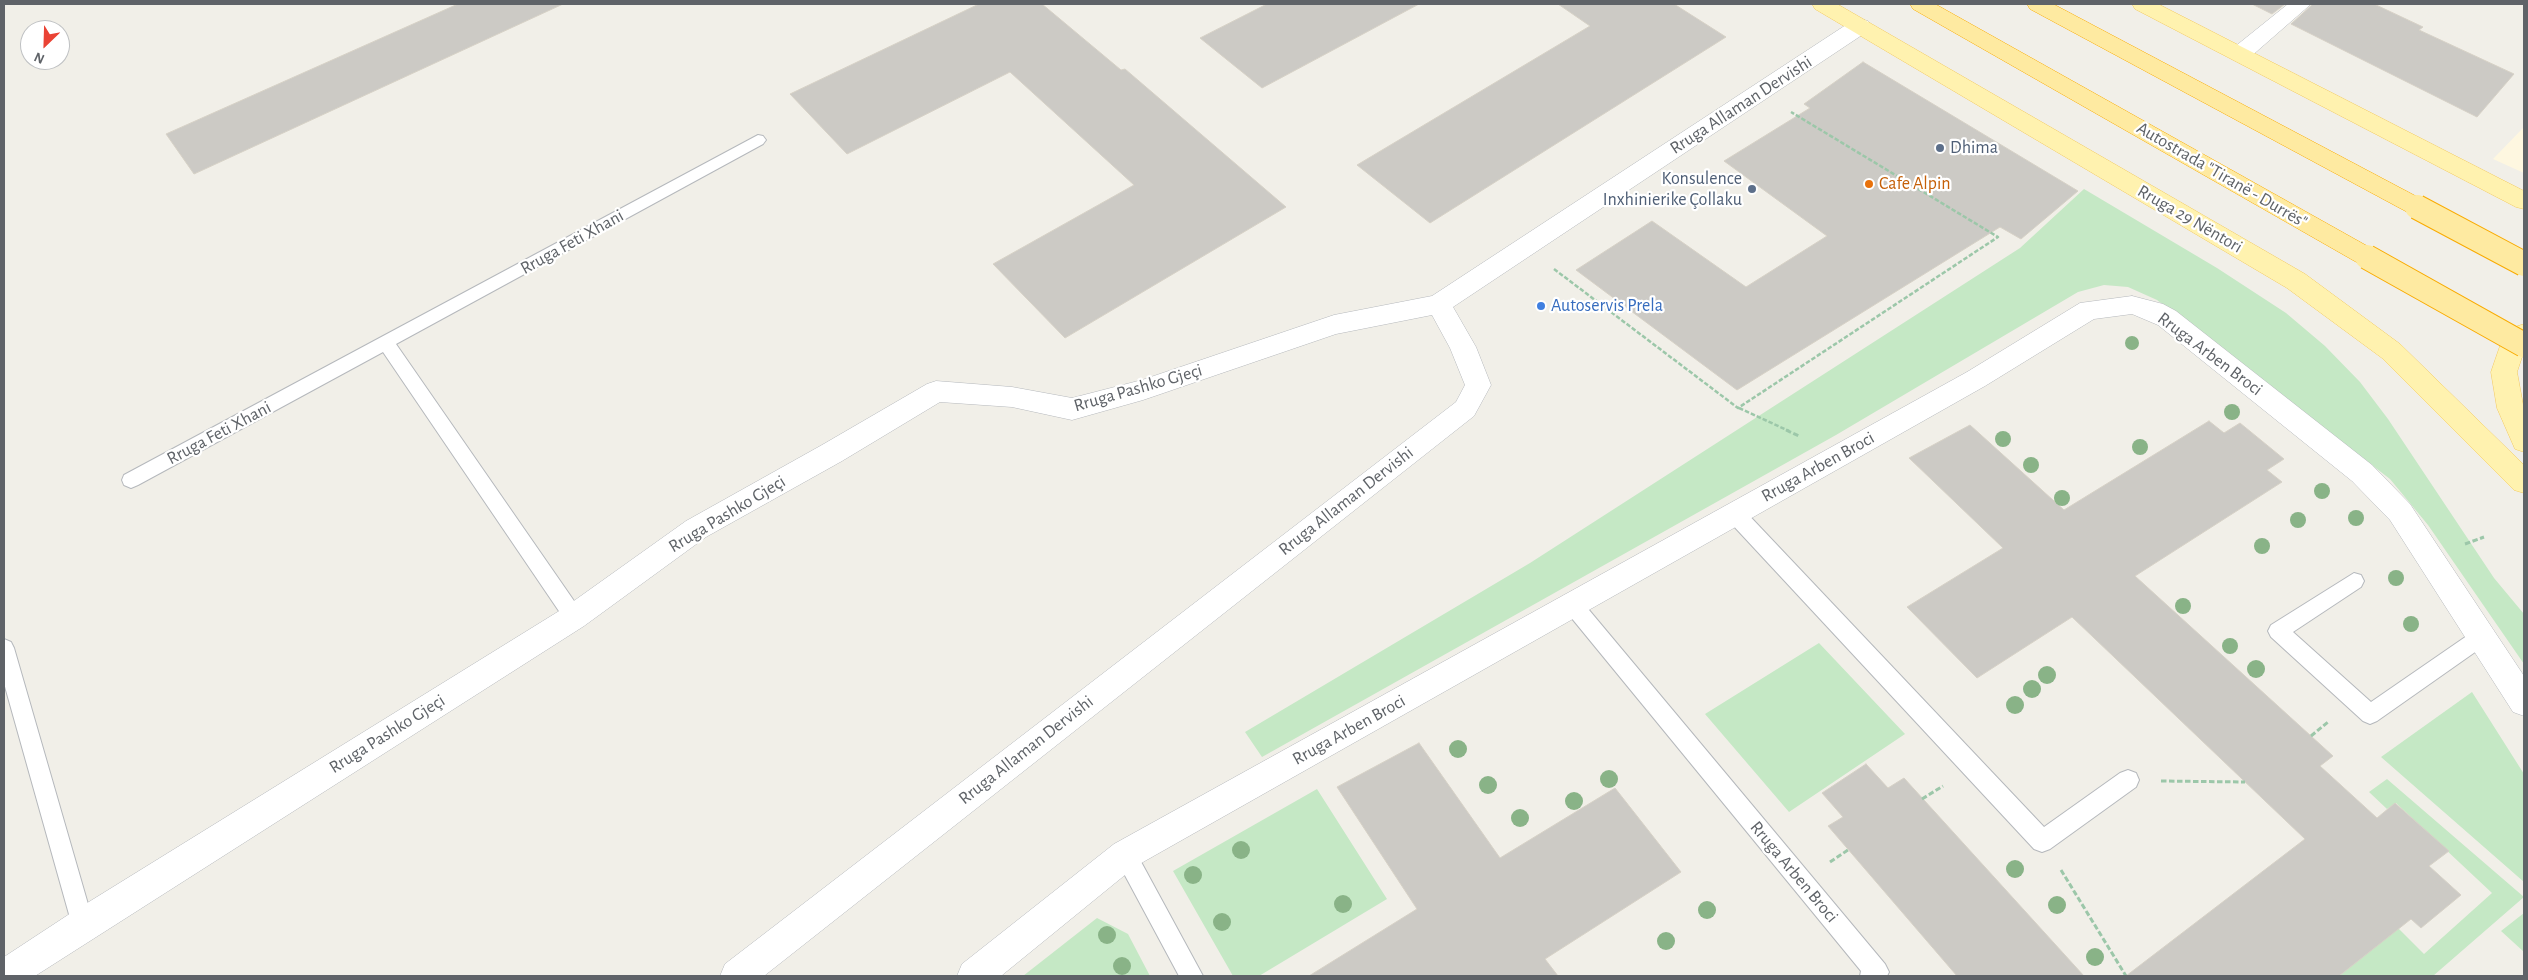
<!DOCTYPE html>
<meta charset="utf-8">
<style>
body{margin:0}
#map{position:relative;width:2528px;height:980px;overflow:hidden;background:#f1efe8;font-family:"Alegreya Sans",sans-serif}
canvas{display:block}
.frame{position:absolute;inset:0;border:5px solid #5f6368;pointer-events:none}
.north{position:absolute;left:20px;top:20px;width:50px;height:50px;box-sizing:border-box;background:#fff;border:1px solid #bfc1c3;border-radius:50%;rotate:204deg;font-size:14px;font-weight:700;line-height:20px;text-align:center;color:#5f6368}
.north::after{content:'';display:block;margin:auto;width:18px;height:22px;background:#ea4335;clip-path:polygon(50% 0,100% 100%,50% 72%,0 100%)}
</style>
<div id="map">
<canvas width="2528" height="980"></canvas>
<div class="frame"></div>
<div class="north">N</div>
</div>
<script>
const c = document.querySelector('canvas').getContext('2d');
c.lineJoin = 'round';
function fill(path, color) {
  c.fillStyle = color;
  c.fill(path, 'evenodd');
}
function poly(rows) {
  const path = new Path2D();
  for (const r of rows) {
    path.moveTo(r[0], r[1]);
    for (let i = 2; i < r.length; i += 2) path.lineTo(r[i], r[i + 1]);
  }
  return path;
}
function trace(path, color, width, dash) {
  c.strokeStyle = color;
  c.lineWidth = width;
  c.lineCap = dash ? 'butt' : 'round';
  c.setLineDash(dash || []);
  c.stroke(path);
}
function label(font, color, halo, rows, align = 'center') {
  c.font = font + ' "Alegreya Sans",sans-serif';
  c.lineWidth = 4.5;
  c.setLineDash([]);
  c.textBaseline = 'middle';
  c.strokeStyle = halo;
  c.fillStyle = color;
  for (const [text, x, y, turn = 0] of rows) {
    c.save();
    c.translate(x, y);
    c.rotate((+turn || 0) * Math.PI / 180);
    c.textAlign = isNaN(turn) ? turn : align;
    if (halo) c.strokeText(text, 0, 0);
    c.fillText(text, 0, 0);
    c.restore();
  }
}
fill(poly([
 [2524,127,2524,173,2493,159]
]), '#fef7e0');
fill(poly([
 [2084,189,2217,268,2286,313,2325,346,2360,382,2388,419,2494,578,2524,614,2524,664,2428,525,2390,479,2157,300,2128,287,2104,285,2078,292,1836,435,1262,757,1245,732,1530,563,2020,248],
 [1819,643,1905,734,1789,812,1705,714],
 [2472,692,2524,774,2524,882,2381,757],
 [2387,779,2524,897,2433,976,2339,976,2398,928,2424,954,2492,893,2396,803,2387,809,2369,792],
 [1317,789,1387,899,1259,976,1233,976,1173,871],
 [2524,913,2524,952,2501,931],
 [1097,918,1128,934,1150,976,1023,976]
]), '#c5e8c5');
const building = poly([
 [458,4,563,4,194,174,166,134,458,4],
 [979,4,1042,4,1121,70,1125,69,1286,207,1065,338,993,264,1134,185,1010,72,847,154,790,94,979,4],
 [1267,4,1419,4,1262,88,1200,38,1267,4],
 [1558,4,1674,4,1726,37,1430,223,1357,165,1590,26,1558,4],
 [2252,4,2285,4,2272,14,2252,4],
 [2313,4,2374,4,2423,27,2419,30,2514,74,2477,117,2291,24,2313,4],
 [1863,62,2078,191,2021,239,2000,227,1737,390,1576,270,1652,221,1746,287,1827,236,1724,161,1810,108,1804,104,1863,62],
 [2209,421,2224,433,2240,423,2284,459,2267,470,2282,482,2135,576,2333,756,2320,766,2377,818,2395,803,2449,851,2429,866,2461,895,2421,928,2411,919,2339,976,2126,976,2305,839,2072,617,1977,678,1907,607,2003,548,1909,458,1970,425,2064,510,2209,421],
 [1419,743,1500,858,1615,788,1681,872,1545,959,1558,976,1309,976,1417,909,1337,787,1419,743],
 [1866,764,1888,788,1904,778,2084,976,1957,976,1828,826,1843,817,1822,793,1866,764]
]);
fill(building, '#cccac5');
trace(building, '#d6d1c6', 1);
const service = poly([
 [758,135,763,136,766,140,763,144,396,344,581,611,584,617,581,623,574,626,567,623,383,352,138,485,131,488,124,485,122,480,124,475,758,135],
 [1735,506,1742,508,2044,827,2120,773,2128,770,2136,773,2139,780,2136,787,2050,849,2042,852,2034,849,1728,520,1726,514,1728,508,1735,506],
 [2354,573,2361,575,2364,581,2361,587,2293,632,2371,702,2474,631,2481,628,2488,631,2491,637,2488,643,2377,721,2370,724,2363,721,2271,637,2268,631,2271,625,2354,573],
 [1572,595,1579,598,1885,964,1889,972,1887,976,1860,976,1861,971,1565,610,1562,604,1565,598,1572,595],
 [4,639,11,642,14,648,94,925,91,933,83,936,75,933,72,925,4,683,4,639],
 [1125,844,1133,847,1203,976,1179,976,1114,855,1117,847,1125,844]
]);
const minor = poly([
 [2288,4,2311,4,2248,59,2240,61,2232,59,2229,54,2232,49,2288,4],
 [1860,19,1868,21,1871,26,1868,31,1453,307,1476,347,1491,385,1474,416,764,976,720,976,725,964,1456,402,1465,385,1450,348,1432,315,1336,334,1143,400,1072,420,1012,407,940,402,842,461,706,537,584,626,35,976,4,976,4,957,71,913,564,608,686,521,822,445,927,384,936,381,1012,387,1072,398,1142,380,1334,315,1432,296,1852,21,1860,19],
 [2132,296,2163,304,2176,311,2372,465,2410,504,2524,676,2524,716,2513,712,2390,520,2352,481,2158,325,2132,314,2094,319,1985,386,1136,866,1001,976,957,976,962,964,1114,844,1967,372,2080,303,2132,296]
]);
const primary = poly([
 [1812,4,1837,4,2305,274,2400,344,2524,465,2524,493,2514,490,2382,358,2287,288,1815,9,1812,4],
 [2132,4,2158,4,2524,191,2524,209,2516,207,2135,9,2132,4],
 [2524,324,2524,351,2517,372,2524,410,2524,452,2515,449,2497,408,2491,372,2501,343,2515,327,2524,324]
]);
const trunk = poly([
 [1910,4,1935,4,2376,251,2379,257,2376,263,2367,266,2358,263,1913,9,1910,4],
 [2027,4,2053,4,2425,201,2429,207,2425,213,2417,215,2409,213,2030,9,2027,4]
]);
trace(service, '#b5b8bc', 2);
trace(minor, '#b5b8bc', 1);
trace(primary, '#f2c960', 1);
trace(trunk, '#f9ab00', 1);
trace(poly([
 [1554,269,1738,408,1998,237,1791,112],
 [1739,408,1789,431]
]), '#9cc7a9', 2.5, [4.5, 2]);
trace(poly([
 [1786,430,1799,436],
 [2465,544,2484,537],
 [2311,736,2328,722],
 [2161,781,2245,782],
 [1922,799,1943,786],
 [1830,862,1848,850],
 [2061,870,2126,976]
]), '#9cc7a9', 3, [5.5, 2.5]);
fill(service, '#fff');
fill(minor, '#fff');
fill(primary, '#fff2af');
fill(trunk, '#feeaa1');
const trunkBridge = poly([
 [2417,207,2524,264],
 [2367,257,2524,345]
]);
trace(trunkBridge, '#f9ab00', 26, []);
trace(trunkBridge, '#feeaa1', 24);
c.fillStyle = '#89b387';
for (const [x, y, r] of [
 [2132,343,7],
 [2232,412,8],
 [2003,439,8],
 [2140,447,8],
 [2031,465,8],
 [2322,491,8],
 [2062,498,8],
 [2356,518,8],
 [2298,520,8],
 [2262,546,8],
 [2396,578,8],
 [2183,606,8],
 [2411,624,8],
 [2230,646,8],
 [2256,669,9],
 [2047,675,9],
 [2032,689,9],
 [2015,705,9],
 [1458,749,9],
 [1609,779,9],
 [1488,785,9],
 [1574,801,9],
 [1520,818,9],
 [1241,850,9],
 [2015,869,9],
 [1193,875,9],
 [1343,904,9],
 [2057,905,9],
 [1707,910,9],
 [1222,922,9],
 [1107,935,9],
 [1666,941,9],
 [2095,957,9],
 [1122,966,9]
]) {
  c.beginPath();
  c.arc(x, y, r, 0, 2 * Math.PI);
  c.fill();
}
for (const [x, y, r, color] of [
 [1940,148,5,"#5c6f8a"],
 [1869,184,5,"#e8710a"],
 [1752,189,5,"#5c6f8a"],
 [1541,306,5,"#3f7fe0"]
]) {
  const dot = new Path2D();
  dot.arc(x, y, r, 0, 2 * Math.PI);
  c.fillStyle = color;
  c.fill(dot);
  trace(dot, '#fff', 2);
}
label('18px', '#5f6368', '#fff', [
 ["Rruga Allaman Dervishi",1741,105,-33],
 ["Autostrada \"Tiranë - Durrës\"",2222,175,30],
 ["Rruga 29 Nëntori",2190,219,30],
 ["Rruga Feti Xhani",572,242,-29],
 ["Rruga Arben Broci",2210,354,37],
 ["Rruga Pashko Gjeçi",1138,388,-16],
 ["Rruga Feti Xhani",219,433,-28],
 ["Rruga Arben Broci",1818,467,-29],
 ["Rruga Allaman Dervishi",1346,501,-38],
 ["Rruga Pashko Gjeçi",727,514,-31],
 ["Rruga Arben Broci",1349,730,-29],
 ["Rruga Pashko Gjeçi",387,734,-32],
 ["Rruga Allaman Dervishi",1026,750,-38],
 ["Rruga Arben Broci",1794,872,50]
]);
label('18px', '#4e5e75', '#fff', [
 ["Dhima",1950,148],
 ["Konsulence",1742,179,"right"],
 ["Inxhinierike Çollaku",1742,200,"right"]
], 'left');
label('18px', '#c56008', '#fff', [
 ["Cafe Alpin",1879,184]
], 'left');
label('18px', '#366cbe', '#fff', [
 ["Autoservis Prela",1551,306]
], 'left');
</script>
